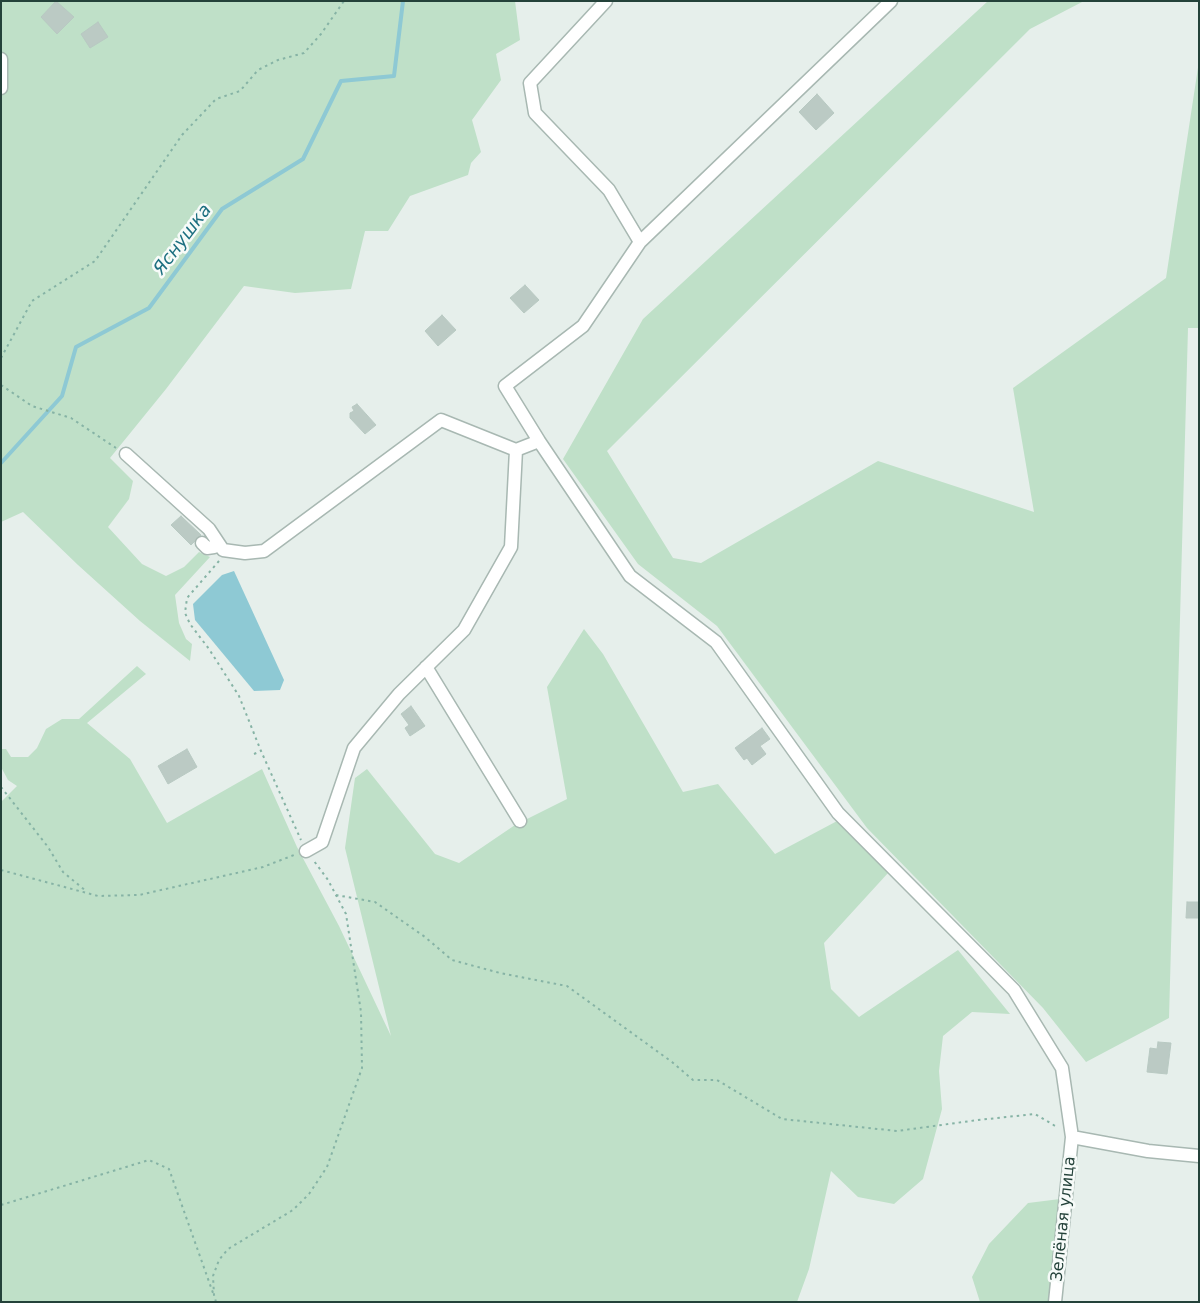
<!DOCTYPE html>
<meta charset="utf-8">
<style>
body{margin:0}
#map{position:relative;width:1200px;height:1303px;overflow:hidden;background:#e6efeb;font-family:"DejaVu Sans",sans-serif}
canvas{display:block}
.frame{position:absolute;inset:0;border:2px solid #24423a;pointer-events:none}
</style>
<div id="map">
<canvas width="1200" height="1303"></canvas>
<div class="frame"></div>
</div>
<script>
const c = document.querySelector('canvas').getContext('2d');
c.lineJoin = 'round';
function fill(path, color) {
  c.fillStyle = color;
  c.fill(path, 'evenodd');
}
function poly(rows) {
  const path = new Path2D();
  for (const r of rows) {
    path.moveTo(r[0], r[1]);
    for (let i = 2; i < r.length; i += 2) path.lineTo(r[i], r[i + 1]);
  }
  return path;
}
function trace(path, color, width, dash) {
  c.strokeStyle = color;
  c.lineWidth = width;
  c.lineCap = dash ? 'butt' : 'round';
  c.setLineDash(dash || []);
  c.stroke(path);
}
function label(font, color, halo, rows, align = 'center') {
  c.font = font + ' "DejaVu Sans",sans-serif';
  c.lineWidth = 5;
  c.setLineDash([]);
  c.textBaseline = 'middle';
  c.strokeStyle = halo;
  c.fillStyle = color;
  for (const [text, x, y, turn = 0] of rows) {
    c.save();
    c.translate(x, y);
    c.rotate((+turn || 0) * Math.PI / 180);
    c.textAlign = isNaN(turn) ? turn : align;
    if (halo) c.strokeText(text, 0, 0);
    c.fillText(text, 0, 0);
    c.restore();
  }
}
fill(poly([
 [1,1,515,1,520,40,496,54,501,80,472,120,481,152,471,163,468,175,410,196,388,231,365,231,351,289,295,293,244,286,166,389,110,458,133,481,129,499,108,527,142,564,166,576,184,567,199,552,210,557,175,595,179,623,186,639,192,644,190,661,140,621,78,565,23,512,1,522],
 [988,1,1084,1,1030,29,607,451,673,558,701,563,878,461,1034,512,1013,388,1166,278,1199,61,1199,328,1188,328,1169,1018,1086,1062,1043,1008,867,828,717,626,638,564,563,459,643,319],
 [584,629,603,654,683,792,718,784,775,854,839,820,888,873,824,943,831,989,859,1017,958,950,1010,1014,972,1012,943,1036,939,1071,942,1109,923,1179,894,1204,858,1197,831,1171,809,1269,797,1302,1,1302,1,802,17,786,8,780,1,767,1,749,6,749,11,757,28,757,37,748,46,729,62,719,79,719,137,666,146,674,87,723,130,759,167,823,262,769,297,847,339,926,391,1036,345,848,355,778,367,769,435,854,459,863,515,825,567,799,547,687],
 [1060,1199,1049,1302,980,1302,972,1277,989,1244,1028,1203]
]), '#bfe0c8');
fill(poly([
 [234,571,284,680,280,690,254,691,195,620,193,604,222,575]
]), '#8ec9d4');
trace(poly([
 [1,463,62,396,76,347,149,308,222,209,303,159,341,81,394,76,403,1]
]), '#8ec9d4', 4);
const building = poly([
 [56,1,74,17,57,34,41,17,56,1],
 [98,22,108,37,90,48,81,34,98,22],
 [817,94,834,113,816,130,799,112,817,94],
 [525,285,539,300,524,313,510,298,525,285],
 [442,315,456,330,438,346,425,331,442,315],
 [357,404,376,425,365,434,350,418,350,413,354,411,352,407,357,404],
 [181,516,201,535,191,545,171,525,181,516],
 [411,706,425,726,410,736,405,728,409,725,401,714,411,706],
 [762,728,770,739,760,746,766,754,752,765,747,758,744,760,735,748,762,728],
 [187,749,197,767,168,784,158,766,187,749],
 [1187,902,1199,902,1199,918,1186,918,1187,902],
 [1158,1042,1171,1043,1167,1074,1147,1072,1150,1048,1157,1049,1158,1042]
]);
fill(building, '#bbcac4');
trace(building, '#b8c9c2', 1);
const minor = poly([
 [606,1,530,83,535,113,609,190,640,242,583,326,505,386,539,441,630,576,716,642,838,813,1014,990,1062,1068,1072,1137,1055,1302],
 [1,59,1,88],
 [640,242,891,1],
 [126,454,209,529,223,550,245,553,264,551,441,420,516,450,539,441],
 [202,543,207,548,214,547,218,543],
 [426,667,520,821],
 [306,851,322,842,354,748,399,694,464,630,511,547,516,450],
 [1072,1137,1148,1151,1199,1156]
]);
trace(minor, '#a8b8b2', 15);
trace(poly([
 [1,358,32,301,95,261,182,135,216,99,240,91,258,70,278,60,304,53,321,34,344,1],
 [1,385,32,406,71,418,116,448],
 [219,561,187,598,185,613,190,624,209,649,239,696,261,751,301,840],
 [254,754,261,751],
 [1,787,48,847,63,872,86,891],
 [1,870,98,896,139,895,263,867,294,855],
 [336,895,375,902,425,937,452,960,500,973,567,986,672,1062,693,1080,717,1080,782,1119,897,1131,978,1120,1035,1114,1057,1127],
 [1,1205,149,1160,169,1169,213,1293],
 [216,1302,214,1295,213,1276,219,1260,228,1249,293,1210,309,1194,327,1167,362,1068,361,1012,346,914,328,880,314,861]
]), '#86b3a5', 2, [2.5, 4]);
trace(minor, '#fff', 12);
label('16px', '#24423a', '#f7fbf9', [
 ["Зелёная улица",1064,1219,-84]
]);
label('italic 18px', '#1c6f80', '#f7fbf9', [
 ["Яснушка",183,240,-53]
]);
</script>
